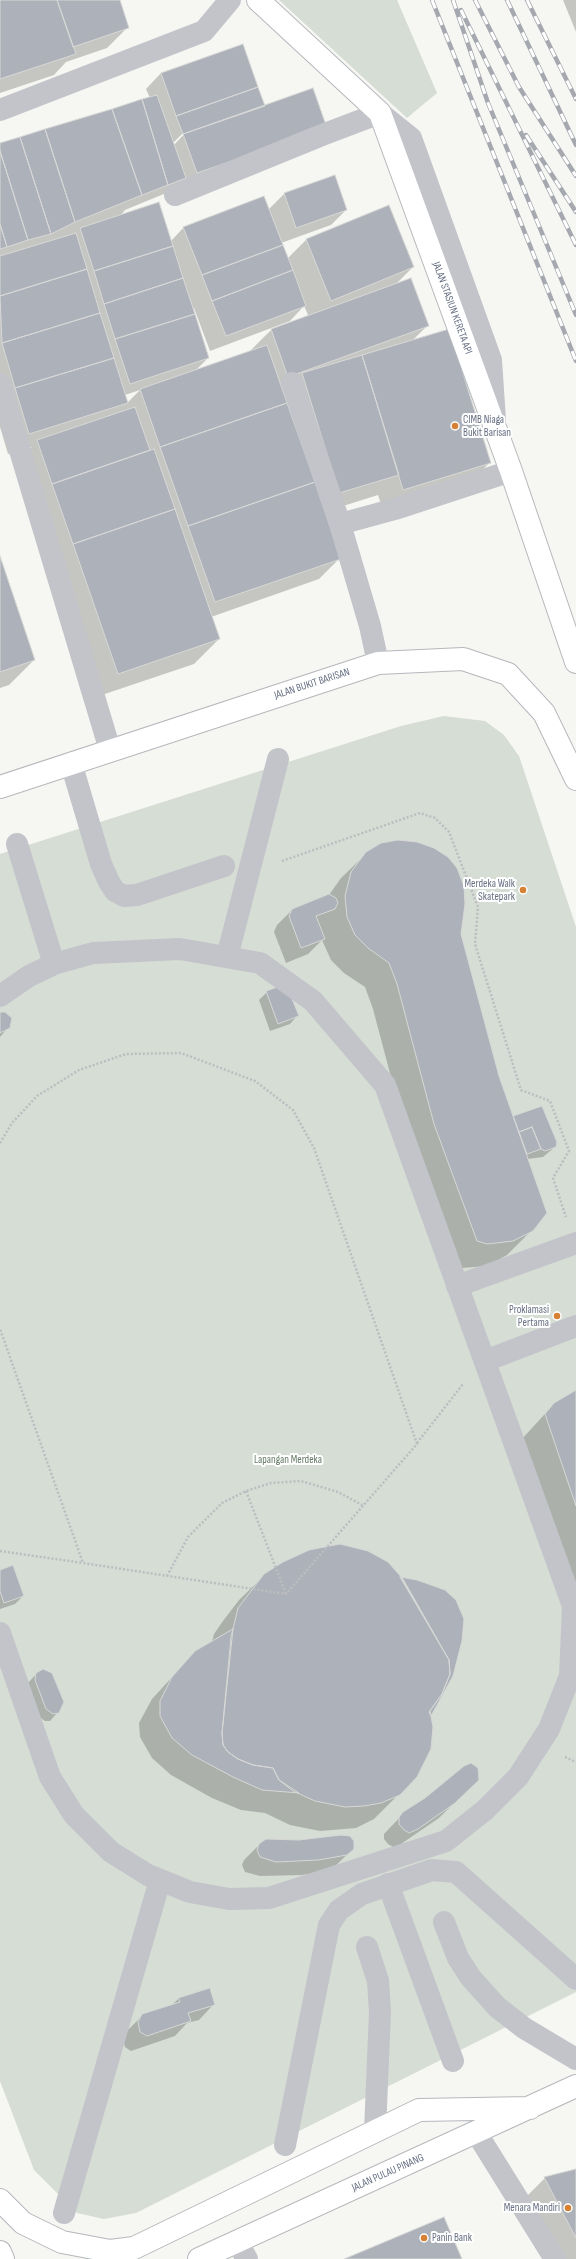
<!DOCTYPE html>
<style>
body{margin:0}
canvas{display:block;background:#f6f6f3}
</style>
<canvas width="576" height="2259"></canvas>
<script>
const c = document.querySelector('canvas').getContext('2d');
c.lineJoin = 'round';
function fill(path, color) {
  c.fillStyle = color;
  c.fill(path, 'evenodd');
}
function poly(rows) {
  const path = new Path2D();
  for (const r of rows) {
    path.moveTo(r[0], r[1]);
    for (let i = 2; i < r.length; i += 2) path.lineTo(r[i], r[i + 1]);
  }
  return path;
}
function trace(path, color, width, dash) {
  c.strokeStyle = color;
  c.lineWidth = width;
  c.lineCap = dash ? 'butt' : 'round';
  c.setLineDash(dash || []);
  c.stroke(path);
}
function label(font, color, halo, rows, align = 'center') {
  c.font = font + ' "Sofia Sans Condensed",sans-serif';
  c.lineWidth = 4;
  c.setLineDash([]);
  c.textBaseline = 'middle';
  c.strokeStyle = halo;
  c.fillStyle = color;
  for (const [text, x, y, turn = 0] of rows) {
    c.save();
    c.translate(x, y);
    c.rotate((+turn || 0) * Math.PI / 180);
    c.textAlign = isNaN(turn) ? turn : align;
    if (halo) c.strokeText(text, 0, 0);
    c.fillText(text, 0, 0);
    c.restore();
  }
}
fill(poly([
 [279,0,397,0,437,93,407,118],
 [444,716,485,721,504,735,519,756,576,927,576,1992,136,2213,104,2219,77,2213,34,2170,0,2081,0,854,401,726]
]), '#d6ddd5');
fill(poly([
 [0,0,118,0,128,27,107,48,66,62,54,75,0,93],
 [563,0,576,0,576,32],
 [161,73,326,127,125,210,120,216,171,241,184,227,268,210,284,194,335,176,346,210,331,225,281,243,287,259,306,240,388,207,413,267,394,286,427,326,411,342,489,463,469,484,383,510,378,495,324,512,340,558,319,579,211,617,219,639,194,664,93,698,22,456,32,447,8,454,0,427,0,144,150,98,146,89],
 [186,130,187,131,173,146,173,143],
 [304,306,309,317,271,330,250,351,195,371,208,358,192,309,194,308,210,351,290,321],
 [288,389,283,394,282,392],
 [140,390,127,403,125,395],
 [0,560,34,660,9,685,0,688],
 [367,853,460,934,498,1077,513,1117,542,1108,556,1146,543,1157,527,1159,532,1230,507,1255,487,1266,462,1268,410,1149,373,1009,365,987,344,973,331,960,322,940,308,954,286,963,274,932,277,925,293,909,329,895,341,878],
 [267,992,297,1016,290,1024,270,1031,259,1000],
 [0,1014,11,1018,6,1030,0,1037],
 [576,1391,576,1600,521,1440,554,1404],
 [0,1571,23,1596,15,1604,0,1609],
 [265,1575,430,1716,399,1794,374,1819,356,1828,320,1831,290,1825,265,1813,241,1810,212,1798,171,1775,152,1758,140,1737,139,1723,152,1699,195,1652,212,1642,214,1634,223,1621,239,1600],
 [37,1673,58,1712,50,1721,45,1721,38,1716,27,1688,29,1682],
 [471,1764,475,1765,479,1772,478,1779,439,1818,401,1844,393,1847,388,1844,384,1839,384,1834,404,1813,444,1786],
 [299,1841,353,1849,331,1870,302,1875,260,1876,245,1872,242,1865,244,1860,260,1844],
 [209,1989,214,2004,199,2020,187,2023,175,2036,131,2051,125,2047,123,2038,127,2031,143,2015,171,2006,178,1999],
 [576,2170,576,2259,549,2259,520,2203,545,2178]
]), '#0003');
const building = poly([
 [0,0,57,0,76,54,0,79,0,0],
 [57,0,120,0,129,28,73,47,57,0],
 [243,44,258,87,176,116,161,73,243,44],
 [258,87,265,106,183,134,176,116,258,87],
 [313,88,327,128,197,173,183,134,313,88],
 [157,95,186,178,168,185,142,99,157,95],
 [142,99,168,185,142,195,112,109,142,99],
 [112,109,142,195,75,222,45,129,112,109],
 [45,129,75,222,51,234,20,137,45,129],
 [20,137,51,234,28,240,0,151,0,143,20,137],
 [0,151,28,240,7,247,0,224,0,151],
 [335,175,347,210,296,228,284,193,335,175],
 [264,196,283,245,202,275,183,227,264,196],
 [159,202,173,246,94,271,80,228,159,202],
 [389,205,414,267,331,301,306,239,389,205],
 [0,224,7,247,0,249,0,224],
 [76,233,87,269,0,296,0,256,76,233],
 [283,245,293,270,212,301,202,275,283,245],
 [173,246,183,278,104,304,94,271,173,246],
 [87,269,100,313,2,343,0,296,87,269],
 [293,270,306,306,226,336,212,301,293,270],
 [183,278,195,314,115,339,104,304,183,278],
 [411,278,429,326,288,377,271,329,411,278],
 [100,313,114,358,15,388,2,343,100,313],
 [195,314,209,358,130,384,115,339,195,314],
 [449,329,491,463,403,490,362,355,449,329],
 [267,345,287,403,160,447,140,389,267,345],
 [362,355,399,475,339,493,302,373,362,355],
 [114,358,128,403,29,434,15,388,114,358],
 [287,403,315,482,188,526,160,447,287,403],
 [135,407,150,450,52,484,37,440,135,407],
 [154,449,175,509,73,544,52,484,154,449],
 [315,482,341,559,215,602,188,526,315,482],
 [175,509,220,639,118,674,73,544,175,509],
 [0,556,35,660,0,672,0,556],
 [398,840,417,842,434,848,448,857,457,868,464,886,465,904,461,934,499,1076,547,1213,533,1231,513,1241,487,1244,477,1241,434,1124,397,984,389,963,368,948,355,935,347,917,345,896,351,872,366,852,381,843,398,840],
 [329,894,336,898,338,903,335,909,316,916,325,939,301,948,289,916,292,909,329,894],
 [286,984,299,1016,278,1024,266,991,286,984],
 [0,1012,5,1012,12,1018,10,1028,0,1033,0,1012],
 [542,1106,557,1142,556,1147,545,1151,541,1149,532,1127,519,1132,513,1116,542,1106],
 [532,1127,541,1149,527,1154,519,1132,532,1127],
 [576,1390,576,1506,545,1414,554,1403,576,1390],
 [340,1544,368,1551,388,1562,403,1579,449,1660,450,1674,442,1694,430,1711,433,1727,431,1749,417,1777,400,1795,381,1803,364,1806,345,1807,315,1801,293,1791,279,1780,273,1768,253,1765,238,1759,228,1752,223,1745,222,1733,231,1637,238,1608,264,1574,283,1562,309,1550,340,1544],
 [13,1565,24,1596,4,1603,0,1591,0,1570,13,1565],
 [400,1577,417,1580,445,1590,456,1600,464,1619,462,1641,453,1676,431,1716,429,1712,442,1694,450,1674,449,1660,400,1577],
 [233,1629,222,1733,223,1745,228,1752,238,1759,253,1765,273,1768,279,1780,299,1793,262,1790,233,1777,192,1755,172,1738,160,1716,160,1701,172,1677,195,1651,233,1629],
 [43,1669,52,1673,64,1702,59,1713,53,1714,46,1709,35,1680,36,1673,43,1669],
 [471,1763,478,1768,479,1780,455,1803,418,1829,409,1833,403,1829,399,1824,399,1817,403,1812,425,1798,464,1766,471,1763],
 [341,1835,350,1836,354,1841,354,1849,347,1855,318,1860,276,1862,260,1857,257,1850,259,1844,266,1839,299,1840,341,1835],
 [210,1988,215,2005,188,2013,191,2021,147,2036,140,2032,138,2022,142,2014,180,2002,178,1998,210,1988],
 [576,2169,576,2238,544,2177,576,2169],
 [444,2217,462,2259,344,2259,444,2217]
]);
fill(building, '#adb1b9');
trace(building, '#d7d8d6', 1);
const major = poly([
 [258,0,380,113,511,471,576,662],
 [0,787,378,663,463,659,508,674,544,713,576,779],
 [0,2200,23,2223,62,2242,110,2251,134,2248,419,2110,530,2108],
 [0,2252,3,2259],
 [199,2259,576,2086]
]);
trace(major, '#b5b8bc', 24);
trace(poly([
 [282,861,420,813,435,818,449,832,478,907,475,944,521,1090,550,1101,569,1151,553,1178,566,1217],
 [0,1143,12,1123,37,1096,79,1070,126,1054,181,1053,255,1081,293,1110,314,1148,417,1444,286,1594,83,1563,0,1329],
 [417,1443,463,1384],
 [246,1491,286,1594],
 [0,1551,83,1563],
 [167,1576,188,1537,222,1503,246,1491,271,1483,301,1481,338,1492,364,1506],
 [565,1757,576,1762]
]), '#bcbdc0', 2.5, [2, 2]);
trace(poly([
 [0,110,204,31,230,0],
 [175,195,322,135,380,113,411,138,491,360,495,420],
 [292,383,340,524,370,626,378,663],
 [0,384,110,750],
 [340,524,395,509,511,471],
 [71,763,101,864,109,882,115,891,124,896,137,895,224,866],
 [17,844,54,964],
 [227,957,278,759],
 [0,996,29,976,54,964,93,953,180,949,260,963,313,1001,385,1085,573,1606,570,1676,549,1729,518,1777,485,1810,446,1841,269,1898,229,1899,190,1892,148,1875,111,1852,74,1815,50,1777,0,1633],
 [457,1286,576,1243],
 [485,1361,576,1326],
 [388,1884,453,2061],
 [444,1922,458,1958,471,1978,497,2007,524,2028,576,2059],
 [367,1947,378,1981,380,2012,375,2131],
 [476,2132,555,2259],
 [285,2145,329,1925,339,1910,362,1894,432,1870,456,1872,576,1979],
 [64,2213,160,1880],
 [237,2242,247,2259]
]), '#c2c4c9', 22);
trace(major, '#fff', 22);
const rail = poly([
 [432,0,576,361],
 [453,0,488,103,576,315],
 [475,0,519,87,576,176],
 [507,0,576,145],
 [527,0,576,99],
 [461,10,576,245],
 [526,135,576,212]
]);
trace(rail, '#a5a8af', 4.5);
trace(rail, '#fff', 3, [9]);
for (const [x, y, r, color] of [
 [455,426,4,"#d68033"],
 [523,890,4,"#d68033"],
 [557,1316,4,"#d68033"],
 [568,2208,4,"#d68033"],
 [424,2238,4,"#d68033"]
]) {
  const dot = new Path2D();
  dot.arc(x, y, r, 0, 2 * Math.PI);
  c.fillStyle = color;
  c.fill(dot);
  trace(dot, '#fff', 1.5);
}
label('11px', '#677082', '#fff', [
 ["JALAN STASIUN KERETA API",452,308,70],
 ["JALAN BUKIT BARISAN",312,684,-18],
 ["JALAN PULAU PINANG",388,2173,-24]
]);
label('11px', '#677082', '#fff', [
 ["CIMB Niaga",463,420,"left"],
 ["Bukit Barisan",463,433,"left"],
 ["Merdeka Walk",515,884],
 ["Skatepark",515,897],
 ["Proklamasi",549,1310],
 ["Pertama",549,1323],
 ["Menara Mandiri",560,2208],
 ["Panin Bank",432,2238,"left"]
], 'right');
label('11px', '#667a67', '#fff', [
 ["Lapangan Merdeka",288,1460]
]);
</script>
